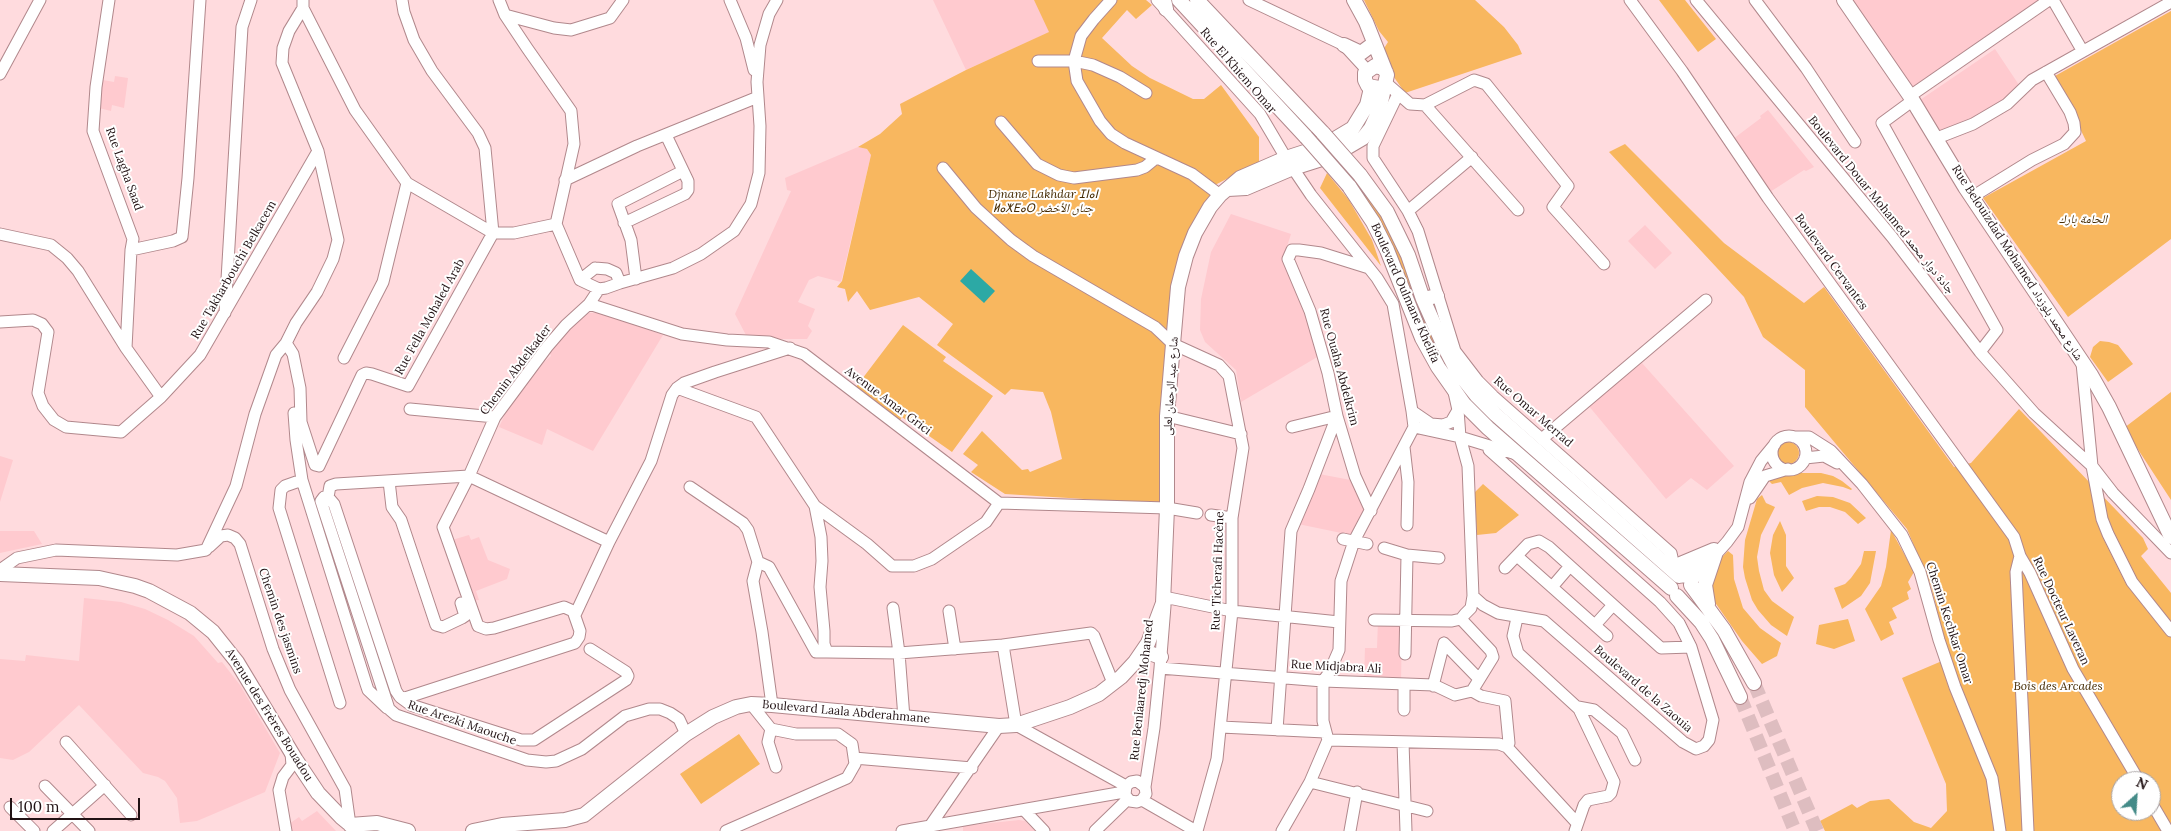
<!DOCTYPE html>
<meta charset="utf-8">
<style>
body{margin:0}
#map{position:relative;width:2171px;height:831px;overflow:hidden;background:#ffdbde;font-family:Lora,serif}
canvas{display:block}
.north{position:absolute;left:2111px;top:771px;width:50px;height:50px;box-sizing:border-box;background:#fff;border:1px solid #a6a0a1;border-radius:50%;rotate:26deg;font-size:14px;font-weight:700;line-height:20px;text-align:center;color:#211214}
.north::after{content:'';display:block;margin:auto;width:18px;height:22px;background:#448b88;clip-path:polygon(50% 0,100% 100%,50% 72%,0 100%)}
.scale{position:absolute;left:10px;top:798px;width:130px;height:22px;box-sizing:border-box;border:2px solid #211214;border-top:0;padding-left:6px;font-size:15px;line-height:18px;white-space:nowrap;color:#211214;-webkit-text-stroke:4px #fff;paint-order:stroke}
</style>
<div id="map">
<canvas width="2171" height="831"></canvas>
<div class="north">N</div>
<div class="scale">100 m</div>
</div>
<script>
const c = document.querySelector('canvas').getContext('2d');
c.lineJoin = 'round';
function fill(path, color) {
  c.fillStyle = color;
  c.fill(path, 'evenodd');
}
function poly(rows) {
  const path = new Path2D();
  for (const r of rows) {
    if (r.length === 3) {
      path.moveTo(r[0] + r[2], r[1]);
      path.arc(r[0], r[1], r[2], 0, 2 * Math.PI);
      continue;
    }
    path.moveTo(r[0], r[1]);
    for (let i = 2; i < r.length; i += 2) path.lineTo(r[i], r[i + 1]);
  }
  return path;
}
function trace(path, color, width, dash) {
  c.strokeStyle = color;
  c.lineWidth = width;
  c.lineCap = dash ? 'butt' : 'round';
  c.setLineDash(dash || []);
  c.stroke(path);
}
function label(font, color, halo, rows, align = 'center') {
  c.font = font + ' Lora,"Noto Naskh Arabic","Noto Sans Tifinagh",serif';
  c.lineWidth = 4;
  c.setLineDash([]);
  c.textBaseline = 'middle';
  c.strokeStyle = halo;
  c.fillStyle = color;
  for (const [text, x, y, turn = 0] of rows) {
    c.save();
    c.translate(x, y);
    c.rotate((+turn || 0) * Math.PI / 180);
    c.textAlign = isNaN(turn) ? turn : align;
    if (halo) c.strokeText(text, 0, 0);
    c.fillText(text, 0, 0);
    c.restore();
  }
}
fill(poly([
 [933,0,1045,0,1050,32,966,70],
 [1851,0,2044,0,1913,90],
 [1995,49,2021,88,2007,99,1943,135,1920,100],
 [115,76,128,78,124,108,112,105,111,111,99,108,103,80,114,82],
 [1768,110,1814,167,1806,171,1804,170,1770,192,1733,139,1761,118,1760,116],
 [858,147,867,149,871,155,841,282,818,276,809,280,798,302,815,309,808,326,812,331,807,339,748,339,735,314,791,191,787,190,785,178],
 [1231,214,1291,234,1283,259,1302,307,1319,356,1241,402,1236,370,1205,342,1200,330,1201,299,1211,252],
 [1645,225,1672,253,1655,269,1628,241],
 [589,313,600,313,663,335,593,451,547,429,542,445,499,427,508,408,544,362,551,356,549,351,581,317],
 [1642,363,1734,466,1707,490,1691,478,1666,499,1588,405],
 [0,456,13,460,0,502],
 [1319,474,1356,481,1367,507,1351,535,1298,524],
 [0,531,34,531,42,544,0,553],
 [469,535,471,540,479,537,488,560,510,569,507,579,476,591,479,600,473,601,452,540],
 [84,598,121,602,145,609,168,620,194,636,218,663,222,662,240,685,280,753,265,792,197,821,180,823,177,798,165,781,158,777,143,773,79,705,29,752,13,760,0,758,0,659,25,661,26,655,79,661],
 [1378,621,1402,623,1401,682,1364,680,1365,648,1377,648],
 [317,811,336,831,291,831,289,824,299,817,302,821],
 [1019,820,1025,821,1035,831,963,831,963,826]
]), '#ffcacf');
fill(poly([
 [1034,0,1146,0,1152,5,1136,19,1127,10,1102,38,1132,66,1150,78,1193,99,1204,99,1221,85,1259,137,1259,162,1215,185,1190,237,1176,283,1164,504,1005,494,971,472,978,465,963,454,982,431,1022,470,1028,469,1030,472,1062,459,1051,412,1043,392,1011,389,1005,395,937,345,953,324,919,297,870,310,857,291,848,302,845,289,837,287,842,281,871,155,867,149,858,147,880,134,902,114,900,104,966,70,1049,32],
 [1364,0,1475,0,1504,27,1518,45,1522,54,1405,93,1389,70,1383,50,1388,42,1379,31],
 [1659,0,1685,0,1716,39,1698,52],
 [2171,11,2171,239,2068,317,1983,198,2086,141,2055,76],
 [1625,144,1724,243,1804,303,1824,287,1954,467,1971,463,2019,409,2143,538,2148,549,2141,556,2171,593,2171,831,1825,831,1820,821,1852,804,1857,808,1870,801,1889,799,1914,822,1931,828,1947,811,1946,784,1902,678,1949,658,1931,586,1907,529,1805,407,1805,370,1763,337,1744,297,1609,152],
 [2121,781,2151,781,2151,811,2121,811],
 [1344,165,1364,189,1385,221,1396,244,1426,325,1450,370,1672,573,1667,578,1480,413,1446,373,1341,168],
 [1327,173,1349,200,1372,240,1381,266,1320,188],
 [903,325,946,357,943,361,993,396,952,452,902,417,900,420,856,387],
 [2100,341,2109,342,2118,345,2133,364,2108,382,2090,357,2093,347],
 [2171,392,2171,500,2124,428],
 [1788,453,11],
 [1798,473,1821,473,1833,476,1842,481,1852,489,1851,490,1843,487,1823,483,1802,488,1789,495,1781,482,1772,484,1769,481,1770,478],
 [1483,484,1519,515,1496,533,1477,535,1474,493],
 [1762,495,1766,503,1775,507,1761,535,1757,557,1759,571,1764,590,1772,601,1794,617,1787,636,1771,625,1758,610,1752,600,1745,578,1743,567,1745,540,1757,499],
 [1817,496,1833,497,1850,503,1866,518,1858,524,1845,512,1830,507,1819,507,1806,511,1802,501],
 [1780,521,1786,535,1786,566,1794,578,1782,592,1774,575,1770,553,1773,535],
 [1891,530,1914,572,1908,582,1911,589,1907,592,1909,599,1892,608,1897,618,1889,622,1894,634,1881,641,1865,609,1881,586,1886,567],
 [1728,551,1733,555,1734,579,1743,608,1760,628,1781,643,1777,656,1762,664,1742,641,1714,601,1710,587,1720,559],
 [1864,551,1876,551,1870,583,1861,596,1842,609,1834,588,1845,584,1851,578,1861,564],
 [1848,619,1855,641,1834,649,1816,644,1819,625],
 [739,734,760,764,701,804,680,774]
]), '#f8b75f');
fill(poly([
 [971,269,995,291,984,303,960,281]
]), '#2ca9a5');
trace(poly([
 [1754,683,1817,831],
 [1740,697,1795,831]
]), '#debdc0', 14, [14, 7]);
const minor = poly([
 [109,0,96,87,93,131,133,239,131,250,126,348],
 [499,0,505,15,527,48,571,111,574,144,556,224,580,280],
 [730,0,746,38,754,70],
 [1111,0,1094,19,1081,36,1074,61,1077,81,1100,121,1111,134,1125,143,1192,174,1220,195],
 [1157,0,1260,114,1286,158,1311,195,1377,278,1393,304,1412,411,1414,427,1354,541,1341,581,1339,650,1329,673,1323,681,1323,721,1328,740,1310,782,1282,831],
 [1249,0,1344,45,1367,70],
 [1630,0,1682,71,1768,198,2014,537,2020,556,2016,572,2028,831],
 [1696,0,1892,237,1980,352,2034,413,2092,466,2113,493,2171,553],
 [1755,0,1806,68,1855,142],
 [2053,0,2082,50],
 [303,8,355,110,407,183,493,233,514,233,556,224],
 [505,15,554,28,571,30,610,18,623,0],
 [1038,61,1074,61,1093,65,1120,77,1146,93],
 [0,74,40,0],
 [1386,83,1410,104,1425,105,1474,80,1486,84,1568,186,1553,207,1604,264],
 [1398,94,1373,146,1373,158,1408,211,1418,231,1455,351,1478,381,1493,396,1671,553,1673,562,1670,567],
 [1910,96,2049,0],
 [1912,101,1882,123,1997,330,1980,352],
 [1425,105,1518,210],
 [1001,122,1037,164,1059,175,1074,178,1137,170,1145,167,1156,158],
 [1937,138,1973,124,2007,104,2032,80,2171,2],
 [943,168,976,208,1011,240,1033,256,1155,327,1173,344,1219,365,1229,376,1243,448,1232,518,1232,611,1217,759,1197,831],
 [565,180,637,146,758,97],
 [1972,197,2032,160,2064,144,2075,132,2074,123,2070,112,2046,72],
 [1408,211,1472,157],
 [624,223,685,194,688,190,688,181,666,135],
 [0,234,51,245,67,258,78,271,126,348,161,397],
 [131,250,173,241,182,237,188,178,200,0],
 [595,268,607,269,616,273,620,283,606,288,599,289,580,280,595,268],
 [1369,268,1321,253,1299,250,1292,250,1288,259,1310,311,1328,373,1337,416,1355,476,1371,511],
 [636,279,631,240,618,204,683,171],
 [620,283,673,268,701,254,734,231,751,204,759,173,760,126,757,82,760,45,769,14,777,0],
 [599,289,589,304,566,325,547,347,495,417,469,476,443,527,478,626,486,629,494,628,564,607,573,611,580,631,579,637,575,643,405,698,400,697,396,691,334,504,328,497,324,497,321,501,389,709,396,715,527,760,546,762,556,761,582,749,625,716,649,709,660,709,670,713,679,719,686,734],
 [589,304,682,334,727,340,769,342,804,354,999,503,1167,508,1197,513],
 [225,313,242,27,251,0],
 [0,322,33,320,42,324,48,332,38,393,43,406,54,420,66,427,121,432,161,397,200,355,318,151],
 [286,343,293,354,300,388,301,422,315,465,319,466,362,375,366,373,372,374,408,386,493,233,485,148,478,133,432,71,414,40,404,12,402,0],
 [344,358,383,282,407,183],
 [2082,363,2092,466,2102,519,2108,534,2132,582,2171,631],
 [677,388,756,417,815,506,821,537,822,561,820,587,824,631,824,644,827,652,816,652,769,567,758,562,753,581,762,632,772,705],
 [1454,392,1458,410,1460,437,1468,466,1473,596,1483,605,1498,613,1544,621,1683,742,1696,749,1704,746,1709,740,1713,720,1691,647,1679,623,1660,602,1489,450],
 [410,409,495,417],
 [1412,411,1431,424,1443,425,1451,422,1458,410],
 [294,413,296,440,302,480,366,684,368,690,387,708],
 [1167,416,1241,434],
 [1292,427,1337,416],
 [1414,427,1460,437,1516,454],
 [1789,453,17],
 [1794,437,1809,437,1831,451,1862,484,1902,535,1920,572,1939,640,1955,687,1992,778,2000,831],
 [1543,438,1706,300],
 [1404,447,1408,482,1407,525],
 [1805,458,1824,456,1837,463],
 [302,480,285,486,281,490,279,508,340,703],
 [389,481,392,507,401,520,436,625,443,627,462,618,465,616,461,603],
 [690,487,743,523,748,530,758,562],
 [328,497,330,486,336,484,469,476,609,542],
 [1750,498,1765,476,1788,469],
 [815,506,867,544,892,566,914,566,932,559,986,522,999,503],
 [1211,515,1232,518],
 [1343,539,1367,544],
 [209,547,221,536,228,535,235,538,240,544,273,649,290,690,345,789,350,825],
 [1384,548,1407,555,1439,558],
 [1517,556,1607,636],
 [2020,556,2030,573,2073,669,2139,781],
 [1505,568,1528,544,1539,541,1549,547,1661,648,1691,647],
 [0,570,17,558,56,550,177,555,206,550,236,486,255,414,276,355,286,343,296,323,317,292,333,259,338,240,318,151,282,63,283,48,289,31,303,8,303,0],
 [1683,577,1703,559],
 [1690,583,1727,542,1738,527,1750,482,1761,461,1775,444],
 [1552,587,1570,566],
 [893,608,899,653,904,718],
 [949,611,955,649],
 [575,615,609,542,651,461,672,395,677,388,684,383,715,372,790,348],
 [1517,618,1513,636,1518,653,1579,709,1614,782,1611,793,1608,796,1588,800,1584,805,1575,831],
 [1461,619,1491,651,1493,657,1472,691],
 [1374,620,1452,621,1461,619,1465,614,1471,608,1473,596],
 [1595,625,1613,605],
 [1444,643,1479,679],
 [1003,645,1016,725,1126,786],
 [827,652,899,653,1003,645,1091,633,1094,636,1113,683],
 [1405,654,1407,555],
 [1160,668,1323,681,1434,685,1455,695,1472,691,1481,696,1505,701,1509,743,1507,747],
 [1433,686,1444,643],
 [400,697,411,705,521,740,534,740,626,680,628,676,626,672,590,649],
 [751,704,771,729,768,742,776,767],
 [1578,707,1594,710,1622,733,1635,760],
 [1404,710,1404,684],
 [1221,727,1325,732],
 [1277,730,1291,531,1309,489,1337,416],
 [1328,740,1499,744,1507,747,1577,823],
 [66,742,131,815],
 [1403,742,1406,831],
 [854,758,972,768],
 [1310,782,1427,811],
 [45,786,89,831],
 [1145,787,1137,781,1131,782,1126,786,1125,795,1130,801,1137,802,1142,800,1146,794,1145,787,1154,728,1160,668,1165,606,1164,597,1232,611,1339,622],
 [1142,800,1196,831],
 [2151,802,2168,831],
 [10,807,34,831],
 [1024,810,1044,831],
 [930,826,999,726],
 [53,831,105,785],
 [286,831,279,790,283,777,292,765,291,753],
 [726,831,847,778,855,764,852,744,838,734,796,734,771,729],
 [902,831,1124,792],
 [1095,831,1128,799],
 [1350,831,1357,792]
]);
const major = poly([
 [1164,0,1166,9],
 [1179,0,1306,137],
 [1197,0,1323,133],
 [1844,0,1910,96,1965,187,2091,375,2109,407,2171,537],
 [1344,45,1361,53,1369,47],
 [1379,88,1368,86,1365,80,1365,73,1375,66,1383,68,1386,72],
 [1360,175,1387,212,1408,255,1423,299,1443,344,1457,371,1476,395,1495,414,1679,576],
 [1349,186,1373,222,1387,250,1422,338,1438,367,1464,404,1488,428,1671,588],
 [1228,189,1246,188,1293,168,1334,155,1363,138,1371,128,1379,111,1387,75,1366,22,1354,0],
 [1423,299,1437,296],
 [1671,568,1714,550],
 [0,574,99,578,135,586,149,591,190,613,213,632,237,662,296,760,318,793,341,817,358,831],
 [1691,585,1724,630,1754,683],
 [1677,596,1701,622,1712,639,1740,697],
 [1708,604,1705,585,1715,555],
 [1141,654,1152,654,1161,657],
 [350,825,377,823,408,831],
 [473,831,502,825,565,820,584,815,686,734,713,717,736,707,751,704,772,705,999,726,1016,725,1070,707,1099,694,1121,677,1135,662,1148,643,1163,603,1167,508,1167,416,1173,344,1178,287,1186,256,1195,233,1210,207,1220,195,1240,178,1286,158,1323,146,1353,128,1367,105,1371,88]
]);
trace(minor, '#b1888c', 13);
trace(major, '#b1888c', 16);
trace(minor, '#fff', 11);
trace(major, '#fff', 14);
const majorBridge = poly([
 [1323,133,1360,175],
 [1306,137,1349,186]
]);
trace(majorBridge, '#b1888c', 16, []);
trace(majorBridge, '#fff', 14);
label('12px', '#211214', '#fff', [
 ["Rue El Khiem Omar",1238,71,49],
 ["Rue Lagha Saad",124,169,70],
 ["Boulevard Douar Mohamed جادة دوار محمد",1881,205,51],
 ["Boulevard Cervantes",1831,262,54],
 ["Rue Belouizdad Mohamed شارع محمد بلوزداد",2017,263,57],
 ["Rue Takharbouchi Belkacem",234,270,-60],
 ["Boulevard Oulmane Khelifa",1405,293,66],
 ["Rue Fella Mohaled Arab",430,317,-61],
 ["Rue Ouaha Abdelkrim",1339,367,75],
 ["Chemin Abdelkader",516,370,-53],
 ["شارع عبد الرحمان لعلى",1171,386,-86],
 ["Avenue Amar Grici",888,401,37],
 ["Rue Omar Merrad",1533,412,41],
 ["Rue Ticherafi Hacène",1218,571,-88],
 ["Rue Docteur Laveran",2061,611,65],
 ["Chemin des jasmins",280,621,71],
 ["Chemin Kechkar Omar",1949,623,72],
 ["Rue Midjabra Ali",1336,667,3],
 ["Boulevard de la Zaouia",1643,689,41],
 ["Rue Benlaaredj Mohamed",1142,690,-84],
 ["Boulevard Laala Abderahmane",846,712,5],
 ["Avenue des Frères Bouadou",269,715,58],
 ["Rue Arezki Maouche",462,723,19]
]);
label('italic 12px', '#462c04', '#fff', [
 ["Djnane Lakhdar ⵊⵏⴰⵏ",1043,195],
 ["ⵍⴰⵅⴹⴰⵔ جنان الأخضر",1043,209],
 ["الحامة بارك",2083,220],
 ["Bois des Arcades",2058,687]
]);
</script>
